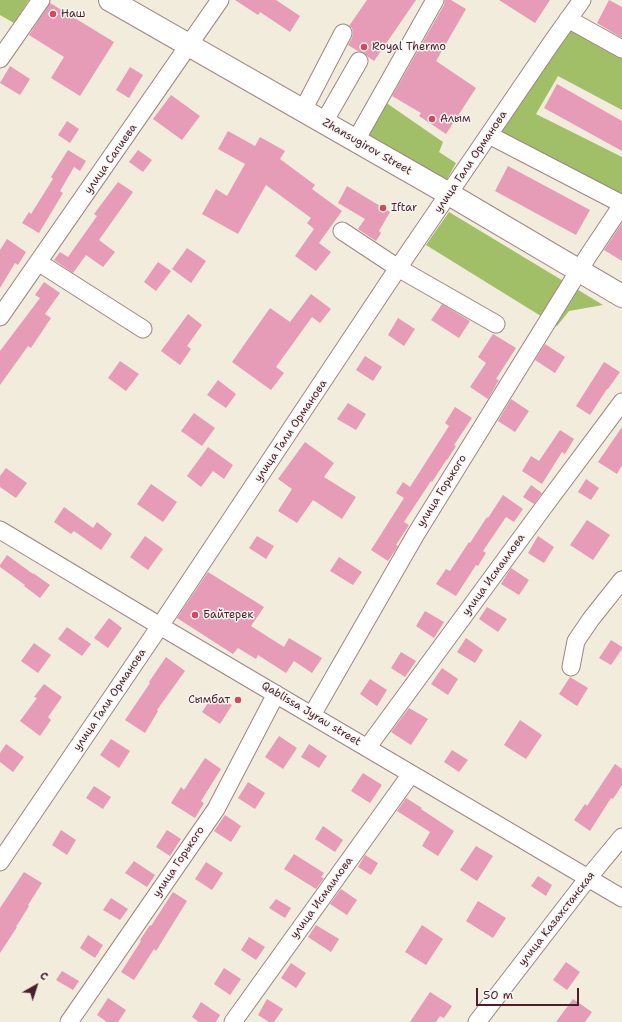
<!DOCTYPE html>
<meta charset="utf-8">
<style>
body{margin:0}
#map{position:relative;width:622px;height:1022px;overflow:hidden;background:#f1ecdb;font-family:"Shantell Sans",sans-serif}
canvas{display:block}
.north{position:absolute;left:16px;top:966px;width:40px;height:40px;-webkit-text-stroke:3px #f6f6f2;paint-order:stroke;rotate:39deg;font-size:11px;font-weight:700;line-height:16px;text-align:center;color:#4a1f2b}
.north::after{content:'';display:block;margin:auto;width:14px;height:18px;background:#4a1f2b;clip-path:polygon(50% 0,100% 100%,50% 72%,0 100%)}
.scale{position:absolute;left:476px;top:988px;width:103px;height:18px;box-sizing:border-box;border:2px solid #4a1f2b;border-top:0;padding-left:5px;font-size:12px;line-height:14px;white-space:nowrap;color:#4a1f2b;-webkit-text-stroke:3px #f6f6f2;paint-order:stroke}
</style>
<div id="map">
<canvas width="622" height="1022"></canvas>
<div class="north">С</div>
<div class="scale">50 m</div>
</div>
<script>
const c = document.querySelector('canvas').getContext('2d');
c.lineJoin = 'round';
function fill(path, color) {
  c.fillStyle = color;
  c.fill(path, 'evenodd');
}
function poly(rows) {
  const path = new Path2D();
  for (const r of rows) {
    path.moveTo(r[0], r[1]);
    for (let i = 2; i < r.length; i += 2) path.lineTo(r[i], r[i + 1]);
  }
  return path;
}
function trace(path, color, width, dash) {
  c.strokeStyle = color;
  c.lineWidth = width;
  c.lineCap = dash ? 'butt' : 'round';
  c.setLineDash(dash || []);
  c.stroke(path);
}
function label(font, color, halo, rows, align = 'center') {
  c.font = font + ' "Shantell Sans",sans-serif';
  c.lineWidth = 3;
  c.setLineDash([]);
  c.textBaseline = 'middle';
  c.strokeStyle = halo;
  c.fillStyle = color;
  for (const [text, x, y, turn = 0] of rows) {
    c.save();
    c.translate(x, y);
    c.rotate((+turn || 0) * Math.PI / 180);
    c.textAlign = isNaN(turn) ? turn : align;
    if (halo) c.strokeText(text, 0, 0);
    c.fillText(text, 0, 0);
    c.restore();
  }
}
fill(poly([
 [0,0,29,0,14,23,0,15],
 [568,26,622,57,622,110,558,76,536,114,622,157,622,199,497,133],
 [385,102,443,142,439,152,456,163,445,183,366,138],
 [449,212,603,305,569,311,557,326,426,245]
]), '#a0bf67');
fill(poly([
 [235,0,276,0,300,16,290,32,260,12,258,15],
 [367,0,416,0,374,61,368,57,364,53,358,51,348,45,352,38,353,33,352,28,349,26],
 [445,0,451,0,466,9,436,61,476,88,446,134,419,116,421,113,392,96,444,5],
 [499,0,550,0,535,23],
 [609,0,622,7,622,38,597,23],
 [50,3,114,42,80,96,51,78,64,57,29,35],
 [10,66,30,79,20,95,0,83],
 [130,67,143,75,129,98,116,90],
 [557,84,622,121,622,151,544,108],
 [171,95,200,116,182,140,153,119],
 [67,121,79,129,70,143,58,135],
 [228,131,255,146,260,137,285,151,280,159,315,185,312,189,342,211,319,243,331,252,316,271,295,256,314,229,307,223,311,218,266,185,238,234,202,214,216,189,227,196,245,164,218,149],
 [68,150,86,161,80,171,74,167,60,191,63,193,39,233,22,223,29,212,31,214,53,179,51,177],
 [138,150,152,160,143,172,129,162],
 [508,166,590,210,576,235,495,191],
 [118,182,133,192,99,240,115,252,103,267,86,255,73,273,54,260,60,252,68,257,97,216,94,214],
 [347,186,390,212,379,231,381,233,376,241,358,229,365,219,338,203],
 [622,223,622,261,604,250],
 [7,239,26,252,18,265,15,263,0,288,0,250],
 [187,248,206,261,191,283,172,269],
 [158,262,171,271,156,291,144,282],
 [44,282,60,293,45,314,51,318,31,348,28,346,0,385,0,351,40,298,35,295],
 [311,294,331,309,320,323,312,317,276,367,284,373,271,390,232,362,270,308,290,322],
 [442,304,470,321,459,338,431,320],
 [188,314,202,325,187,346,191,349,180,365,161,351],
 [398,318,415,329,404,346,388,335],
 [493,334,516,348,496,379,499,380,488,399,470,387,486,363,478,357],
 [545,344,565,357,555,373,535,360],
 [365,356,382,367,373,381,356,370],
 [120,361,139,374,126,391,108,378],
 [604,362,620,372,608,389,607,389,590,415,576,406],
 [218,380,236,394,226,408,207,395],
 [511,399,529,411,515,432,498,421],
 [348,403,366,414,356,430,337,419],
 [455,407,472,418,454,445,456,446,447,460,447,459,432,482,431,481,404,522,409,525,396,545,398,546,388,561,371,550,404,498,396,493,403,482,410,487,449,426,445,423],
 [194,413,215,428,202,446,181,431],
 [622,427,622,465,617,474,598,462],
 [560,430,574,439,565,454,562,452,542,484,522,471,531,456,539,461],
 [305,442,334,463,324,477,356,497,342,519,313,500,297,523,278,511,292,489,278,479],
 [208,447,233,465,224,479,213,471,201,487,187,476],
 [6,468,27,483,16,498,0,487,0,476],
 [586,479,599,488,591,500,578,492],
 [151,484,177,502,163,522,137,504],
 [531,485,542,493,534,504,523,497],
 [503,495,523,509,514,522,506,517,483,551,486,553,478,566,476,565,456,596,436,584,446,569,450,571,469,542,470,543,487,517,488,518],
 [64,507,93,528,97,522,112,534,101,550,74,531,71,534,54,522],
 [587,520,610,535,593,560,570,545],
 [145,536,163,549,148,570,130,557],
 [257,536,274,546,266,559,249,548],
 [538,536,554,547,544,563,528,553],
 [7,555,33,574,33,573,50,585,40,598,24,586,25,585,0,567,0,565],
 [339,557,362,572,353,585,330,571],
 [511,568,529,580,519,595,501,584],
 [208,572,264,607,251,626,284,647,289,638,322,658,312,673,294,661,286,673,258,655,256,659,238,648,233,654,177,618],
 [487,607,507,619,498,632,479,619],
 [425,611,444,622,434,638,416,626],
 [109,618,122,628,108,648,94,638],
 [67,627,91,644,82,656,58,639],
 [466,638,483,650,475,663,457,652],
 [611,640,622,647,622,649,611,665,599,658],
 [34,643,51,655,38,673,21,661],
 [401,652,416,661,405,677,391,668],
 [166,657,185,671,157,710,158,711,145,733,125,720,150,683,149,682],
 [442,668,458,679,448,695,431,684],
 [570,677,588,688,577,706,559,694],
 [370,679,387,690,377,706,360,694],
 [44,684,62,697,48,717,51,720,40,736,20,721,37,698,34,697],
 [214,694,232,705,220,724,202,712],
 [409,708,428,719,411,745,391,732],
 [520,720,542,735,526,759,504,745],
 [279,736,297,748,283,769,265,757],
 [111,739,130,751,119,768,100,755],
 [6,744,24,757,13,772,0,762,0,753],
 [309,744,327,756,319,768,301,757],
 [452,750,468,760,459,772,444,762],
 [205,758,221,769,201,801,204,803,195,818,171,803,181,787,184,790],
 [615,764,622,769,622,785,613,799,611,798,590,831,574,820,585,804,587,806],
 [363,773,382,785,370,803,351,791],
 [248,782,265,793,255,809,238,798],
 [94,786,111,797,103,809,86,798],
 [406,798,422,808,421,809,454,831,438,856,422,846,430,832,397,811],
 [225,815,241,826,231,842,214,831],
 [323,826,343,840,335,852,315,839],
 [61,830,76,840,67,855,52,845],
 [167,830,181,839,170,856,156,847],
 [476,846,493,856,477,881,460,870],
 [294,854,324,873,321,877,324,878,316,889,284,869],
 [365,855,378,863,371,875,358,867],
 [134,861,155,875,147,887,125,873],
 [206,862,223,873,212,890,195,879],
 [24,872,42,883,28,905,29,906,16,927,17,927,0,953,0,908],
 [538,876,552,885,546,896,531,886],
 [341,889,357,900,347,915,330,904],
 [173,892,187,901,156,951,154,949,134,980,121,972,141,941,140,940,150,925,151,926],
 [111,898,128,909,120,920,103,910],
 [276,899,291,908,285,918,269,908],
 [478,901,506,918,493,938,466,921],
 [316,925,339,939,331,952,308,937],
 [422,925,443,939,426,965,405,952],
 [88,935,103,945,95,958,80,948],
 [249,937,265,947,256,960,241,950],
 [566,962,580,972,567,990,553,980],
 [291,963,306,973,296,988,281,978],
 [224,968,241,979,230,995,214,984],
 [62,971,79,981,73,990,56,980],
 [430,992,452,1006,444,1018,440,1016,436,1022,410,1022],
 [108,998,126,1010,118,1022,107,1022,97,1015],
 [267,999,283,1009,274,1022,269,1022,258,1015],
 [573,999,592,1012,585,1022,556,1022],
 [201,1002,220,1015,216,1022,199,1022,192,1017]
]), '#e69cb6');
const minor = poly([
 [568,19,622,49],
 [0,59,41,0],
 [303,110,343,33],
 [324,122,359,61],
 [489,135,622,204],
 [356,140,435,0],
 [342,231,398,268,496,324],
 [38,262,143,329],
 [0,317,220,0],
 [0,530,160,626,622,898],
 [571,667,576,641,591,619,622,580],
 [312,715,416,534,588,256,622,205],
 [367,748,543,508,622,402],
 [0,862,160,626,398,268,552,42,582,0],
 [69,1022,216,809,276,694],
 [233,1022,411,774],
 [477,1022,588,878,622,837]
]);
const major = poly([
 [110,0,449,194,622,296]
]);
trace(minor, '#9e8683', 19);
trace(major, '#9e8683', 24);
trace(minor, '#fff', 17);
trace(major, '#fff', 22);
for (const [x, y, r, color] of [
 [53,14,4,"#d1495b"],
 [364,47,4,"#d1495b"],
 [432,119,4,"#d1495b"],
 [383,208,4,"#d1495b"],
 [195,615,4,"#d1495b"],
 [238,700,4,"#d1495b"]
]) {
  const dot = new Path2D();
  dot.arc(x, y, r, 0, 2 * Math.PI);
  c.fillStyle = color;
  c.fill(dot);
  trace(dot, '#f6f6f2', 1.5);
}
label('11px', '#4a1f2b', '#f6f6f2', [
 ["Наш",61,14],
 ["Royal Thermo",372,47],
 ["Алым",440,119],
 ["Iftar",391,208],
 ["Байтерек",203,615],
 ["Сымбат",230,700,"right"]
], 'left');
label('11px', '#4a1f2b', '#f6f6f2', [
 ["Zhansugirov Street",367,147,30],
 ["улица Сапиева",111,159,-55],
 ["улица Гали Орманова",471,162,-56],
 ["улица Гали Орманова",291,431,-56],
 ["улица Горького",442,491,-58],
 ["улица Исмаилова",494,575,-54],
 ["улица Гали Орманова",110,700,-56],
 ["Qablissa Jyrau street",311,714,31],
 ["улица Горького",179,862,-56],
 ["улица Исмаилова",322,898,-54],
 ["улица Казахстанская",557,919,-52]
]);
</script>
